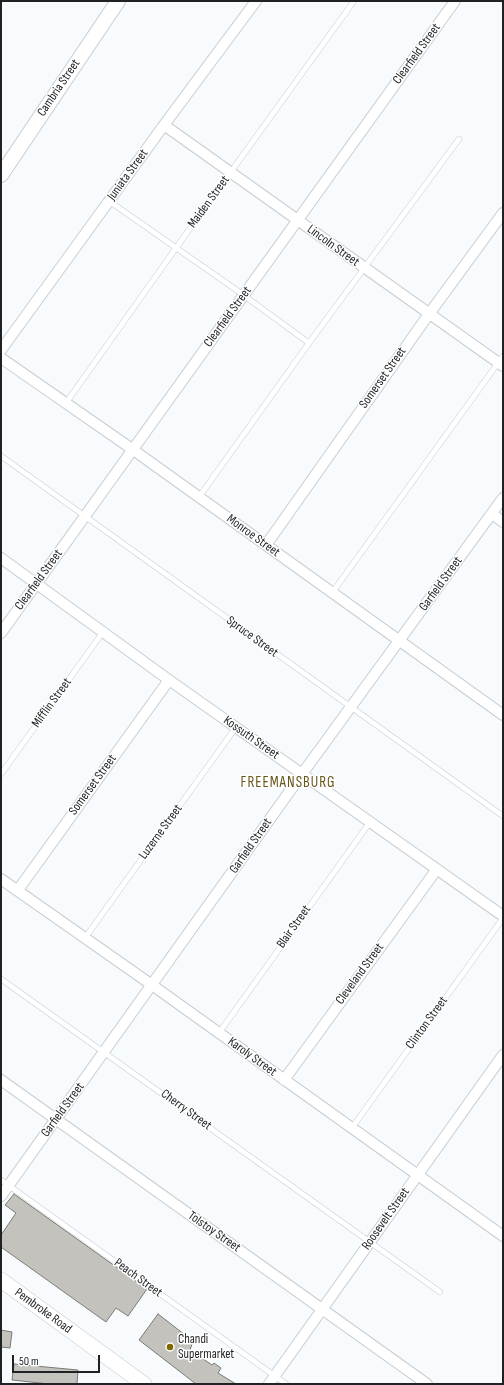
<!DOCTYPE html>
<style>
body{margin:0}
#map{position:relative;width:504px;height:1385px;overflow:hidden;background:#f7fbfe;font-family:"Sofia Sans Condensed",sans-serif}
canvas{display:block}
.frame{position:absolute;inset:0;border:2px solid #1f2123;pointer-events:none}
.scale{position:absolute;left:12px;top:1355px;width:88px;height:18px;box-sizing:border-box;border:2px solid #1f2123;border-top:0;padding-left:5px;font-size:12px;line-height:14px;white-space:nowrap;color:#1f2123;-webkit-text-stroke:3px #fff;paint-order:stroke}
</style>
<div id="map">
<canvas width="504" height="1385"></canvas>
<div class="frame"></div>
<div class="scale">50 m</div>
</div>
<script>
const c = document.querySelector('canvas').getContext('2d');
c.lineJoin = 'round';
function fill(path, color) {
  c.fillStyle = color;
  c.fill(path, 'evenodd');
}
function poly(rows) {
  const path = new Path2D();
  for (const r of rows) {
    path.moveTo(r[0], r[1]);
    for (let i = 2; i < r.length; i += 2) path.lineTo(r[i], r[i + 1]);
  }
  return path;
}
function trace(path, color, width, dash) {
  c.strokeStyle = color;
  c.lineWidth = width;
  c.lineCap = dash ? 'butt' : 'round';
  c.setLineDash(dash || []);
  c.stroke(path);
}
function label(font, color, halo, rows, align = 'center') {
  c.font = font + ' "Sofia Sans Condensed",sans-serif';
  c.lineWidth = 3;
  c.setLineDash([]);
  c.textBaseline = 'middle';
  c.strokeStyle = halo;
  c.fillStyle = color;
  for (const [text, x, y, turn = 0] of rows) {
    c.save();
    c.translate(x, y);
    c.rotate((+turn || 0) * Math.PI / 180);
    c.textAlign = isNaN(turn) ? turn : align;
    if (halo) c.strokeText(text, 0, 0);
    c.fillText(text, 0, 0);
    c.restore();
  }
}
const building = poly([
 [14,1194,147,1289,128,1316,116,1308,106,1322,1,1247,1,1235,16,1213,5,1205,14,1194],
 [158,1314,189,1338,187,1341,192,1344,190,1350,212,1365,214,1363,221,1368,218,1373,236,1384,196,1384,139,1340,158,1314],
 [1,1330,12,1332,10,1348,1,1347,1,1330],
 [14,1364,78,1370,77,1384,49,1384,12,1380,14,1364]
]);
fill(building, '#c4c2bc');
trace(building, '#7c7a74', 1);
const lane = poly([
 [109,201,235,289,309,343],
 [66,403,176,248,354,1],
 [1,456,503,816],
 [199,497,309,343,459,139],
 [332,593,503,356],
 [1,774,103,632],
 [85,938,236,727],
 [1,979,440,1292],
 [219,1033,370,822],
 [351,1129,503,918],
 [1,1180,286,1384]
]);
const street = poly([
 [164,125,503,366],
 [1,350,164,125,256,1],
 [1,358,132,449,503,715],
 [492,514,503,522],
 [266,545,429,314,503,213],
 [1,558,169,680,503,916],
 [1,633,455,1],
 [1,879,152,985,503,1236],
 [18,890,169,680],
 [1,1080,427,1384],
 [284,1080,437,869],
 [1,1196,302,774,503,498],
 [269,1384,503,1055]
]);
const secondary = poly([
 [1,175,118,1]
]);
const primary = poly([
 [1,1280,144,1384]
]);
trace(lane, '#c7cdd2', 6);
trace(street, '#c7cdd2', 12);
trace(secondary, '#c7cdd2', 16);
trace(primary, '#c7cdd2', 16);
trace(lane, '#fff', 5);
trace(street, '#fff', 10);
trace(secondary, '#fff', 14);
trace(primary, '#fff', 15);
for (const [x, y, r, color] of [
 [170,1347,4,"#806700"]
]) {
  const dot = new Path2D();
  dot.arc(x, y, r, 0, 2 * Math.PI);
  c.fillStyle = color;
  c.fill(dot);
  trace(dot, '#fff', 1.5);
}
label('13px', '#1f2123', '#fff', [
 ["Clearfield Street",417,54,-54],
 ["Cambria Street",59,88,-56],
 ["Juniata Street",128,175,-54],
 ["Maiden Street",209,202,-54],
 ["Lincoln Street",333,246,36],
 ["Clearfield Street",228,317,-54],
 ["Somerset Street",383,378,-55],
 ["Monroe Street",253,536,36],
 ["Clearfield Street",39,580,-54],
 ["Garfield Street",441,584,-54],
 ["Spruce Street",252,637,36],
 ["Mifflin Street",52,703,-54],
 ["Kossuth Street",251,738,35],
 ["Somerset Street",93,785,-54],
 ["Luzerne Street",161,832,-54],
 ["Garfield Street",251,846,-55],
 ["Blair Street",294,927,-55],
 ["Cleveland Street",360,974,-54],
 ["Clinton Street",427,1023,-54],
 ["Karoly Street",252,1057,36],
 ["Garfield Street",63,1110,-54],
 ["Cherry Street",186,1110,36],
 ["Roosevelt Street",386,1219,-55],
 ["Tolstoy Street",214,1232,35],
 ["Peach Street",138,1278,36],
 ["Pembroke Road",43,1311,36]
]);
label('13px', '#1f2123', '#fff', [
 ["Chandi",178,1340],
 ["Supermarket",178,1355]
], 'left');
c.letterSpacing = '1px';
label('15px', '#675519', '#fff', [
 ["FREEMANSBURG",288,783]
]);
c.letterSpacing = '0px';
</script>
